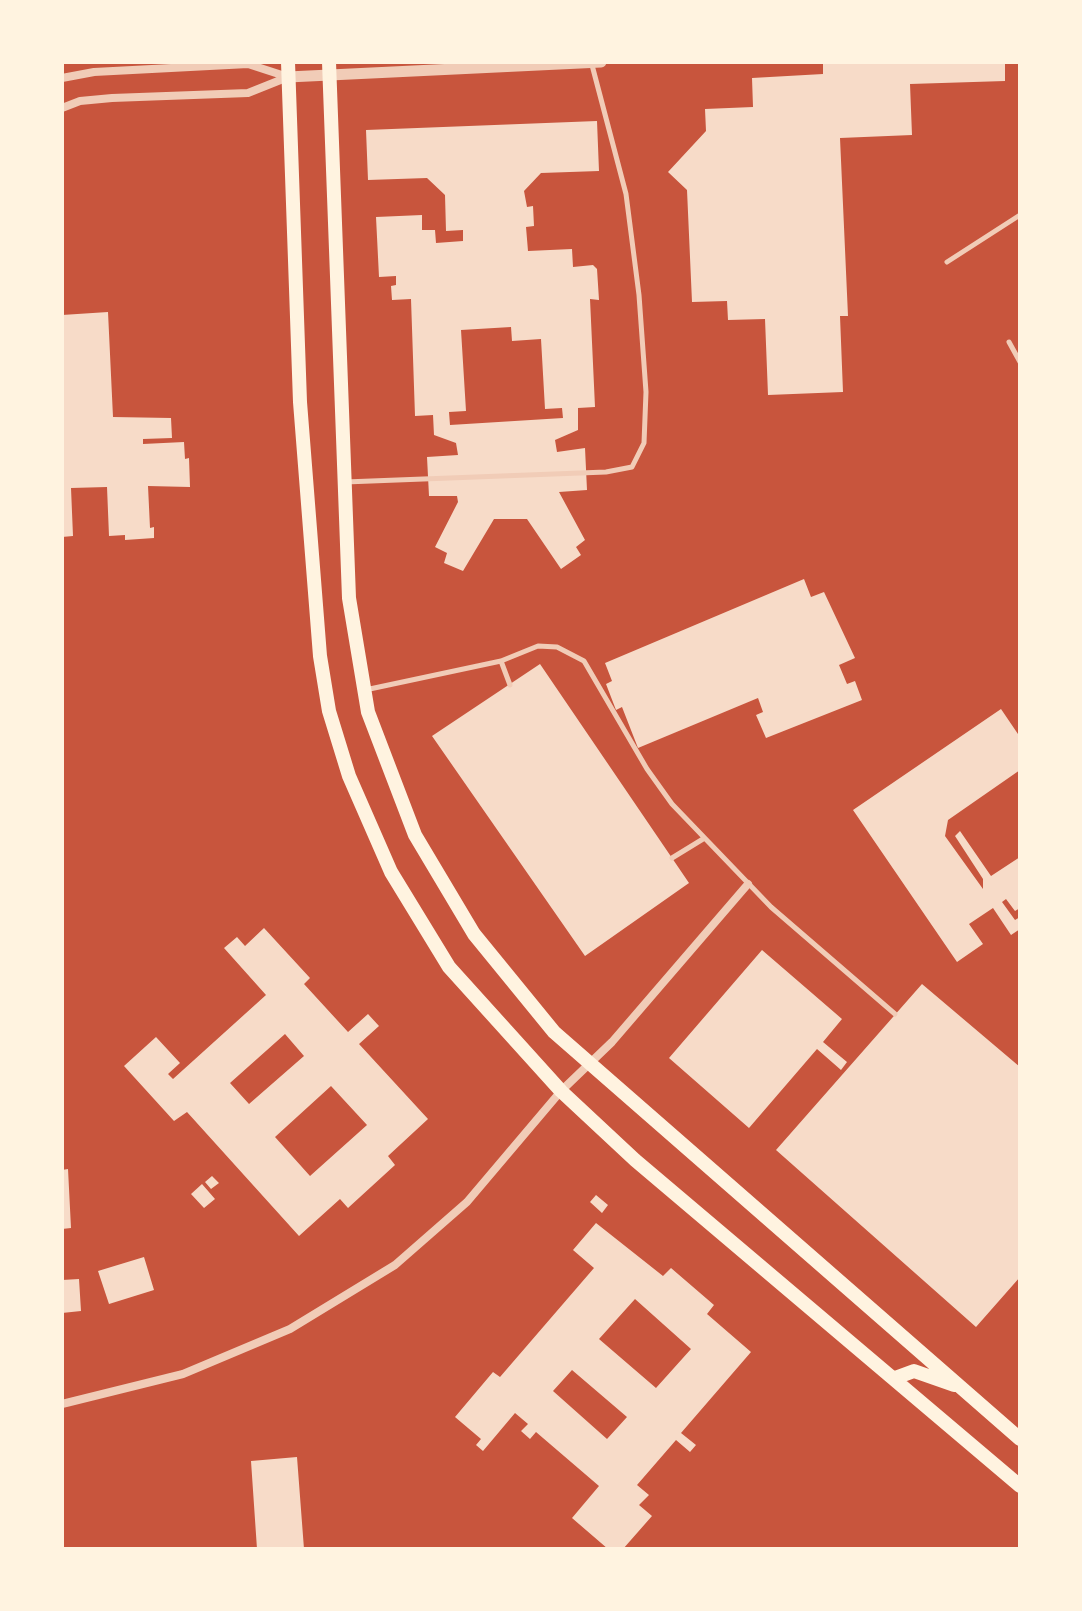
<!DOCTYPE html>
<style>
body{margin:0}
#map{position:relative;width:1082px;height:1611px;overflow:hidden;background:#c8553d;font-family:Montserrat,sans-serif}
canvas{display:block}
.frame{position:absolute;inset:0;border:64px solid #fff3e0;pointer-events:none}
</style>
<div id="map">
<canvas width="1082" height="1611"></canvas>
<div class="frame"></div>
</div>
<script>
const c = document.querySelector('canvas').getContext('2d');
c.lineJoin = 'round';
function fill(path, color) {
  c.fillStyle = color;
  c.fill(path, 'evenodd');
}
function poly(rows) {
  const path = new Path2D();
  for (const r of rows) {
    path.moveTo(r[0], r[1]);
    for (let i = 2; i < r.length; i += 2) path.lineTo(r[i], r[i + 1]);
  }
  return path;
}
function trace(path, color, width, dash) {
  c.strokeStyle = color;
  c.lineWidth = width;
  c.lineCap = dash ? 'butt' : 'round';
  c.setLineDash(dash || []);
  c.stroke(path);
}
fill(poly([
 [823,62,1005,62,1005,81,910,84,912,135,840,138,848,316,840,316,843,392,768,395,765,319,728,320,727,301,692,302,687,190,668,172,706,131,705,109,753,107,752,78,823,74],
 [597,121,599,171,541,173,524,191,527,207,533,206,534,226,526,227,528,251,572,249,573,267,593,265,597,269,599,300,590,299,595,407,578,408,578,430,555,440,557,452,585,448,587,490,559,492,585,540,576,547,581,555,561,569,527,519,494,519,463,571,444,563,447,553,435,547,458,502,457,496,429,496,427,457,458,455,456,443,434,435,433,415,415,416,411,299,392,300,391,286,396,285,396,276,379,277,376,217,422,215,422,230,435,230,436,243,463,241,463,230,446,231,445,195,427,178,368,180,366,130],
 [511,327,512,341,541,339,545,409,562,408,563,418,450,425,449,412,466,411,461,330],
 [108,312,113,417,171,418,172,438,143,439,143,444,184,442,185,459,189,458,190,487,148,486,150,528,154,527,154,538,125,540,125,535,109,536,107,487,71,488,73,536,62,537,62,315],
 [804,579,811,597,824,592,855,658,839,665,847,684,855,681,862,700,766,738,756,715,763,712,758,698,638,748,622,707,616,710,606,684,612,681,605,663],
 [540,664,689,883,585,956,432,736],
 [1001,709,1020,737,1020,770,948,820,945,836,983,889,983,879,955,836,960,831,991,876,1020,857,1020,908,1015,911,1006,899,1002,902,1015,920,1020,917,1020,929,1011,935,993,908,969,924,983,944,957,962,853,810],
 [264,928,310,978,304,984,348,1032,368,1014,379,1026,359,1044,428,1119,388,1156,395,1165,348,1208,340,1199,299,1236,187,1112,174,1121,124,1066,156,1037,180,1063,168,1074,173,1079,266,995,224,948,237,937,245,946],
 [285,1034,304,1056,249,1104,230,1083],
 [331,1086,367,1125,310,1176,275,1137],
 [762,950,842,1019,823,1042,847,1062,841,1070,817,1049,749,1128,669,1058],
 [922,984,1020,1067,1020,1277,976,1327,776,1150],
 [68,1169,71,1228,62,1229,62,1170],
 [212,1176,219,1183,211,1189,205,1182],
 [202,1184,215,1199,204,1208,191,1194],
 [596,1195,608,1205,602,1213,590,1202],
 [596,1223,663,1276,671,1268,714,1305,707,1314,751,1352,681,1433,696,1445,690,1452,676,1440,637,1485,649,1495,639,1505,652,1516,623,1549,608,1549,572,1518,599,1486,536,1432,530,1439,521,1431,528,1424,515,1413,483,1451,476,1445,481,1439,455,1417,493,1372,500,1377,594,1268,573,1250],
 [635,1299,691,1349,656,1388,599,1339],
 [572,1370,627,1417,607,1439,553,1391],
 [144,1257,154,1290,109,1304,98,1271],
 [79,1279,81,1311,62,1313,62,1280],
 [297,1457,304,1549,257,1549,251,1461]
]), '#f7dbc8');
trace(poly([
 [947,262,1020,215],
 [1009,342,1020,362],
 [345,482,606,472,632,467,644,443,646,392,639,295,626,194,592,65],
 [501,661,510,685],
 [365,690,501,661,538,646,557,647,584,661,647,769,672,804,771,907,895,1014],
 [672,858,703,839]
]), '#f1ccb7', 5);
trace(poly([
 [62,78,94,72,248,64,288,77],
 [62,108,80,101,112,98,248,93,288,77],
 [62,1404,183,1374,290,1329,395,1265,467,1202,561,1091,612,1042,748,884]
]), '#f1ccb7', 8);
trace(poly([
 [288,77,601,62]
]), '#f1ccb7', 11);
trace(poly([
 [288,62,300,402,320,656,329,711,349,776,391,872,449,967,561,1091,635,1160,1020,1486],
 [329,62,349,598,368,712,415,835,474,934,554,1032,1020,1439],
 [895,1378,914,1371,954,1385]
]), '#fff3e0', 14);
</script>
